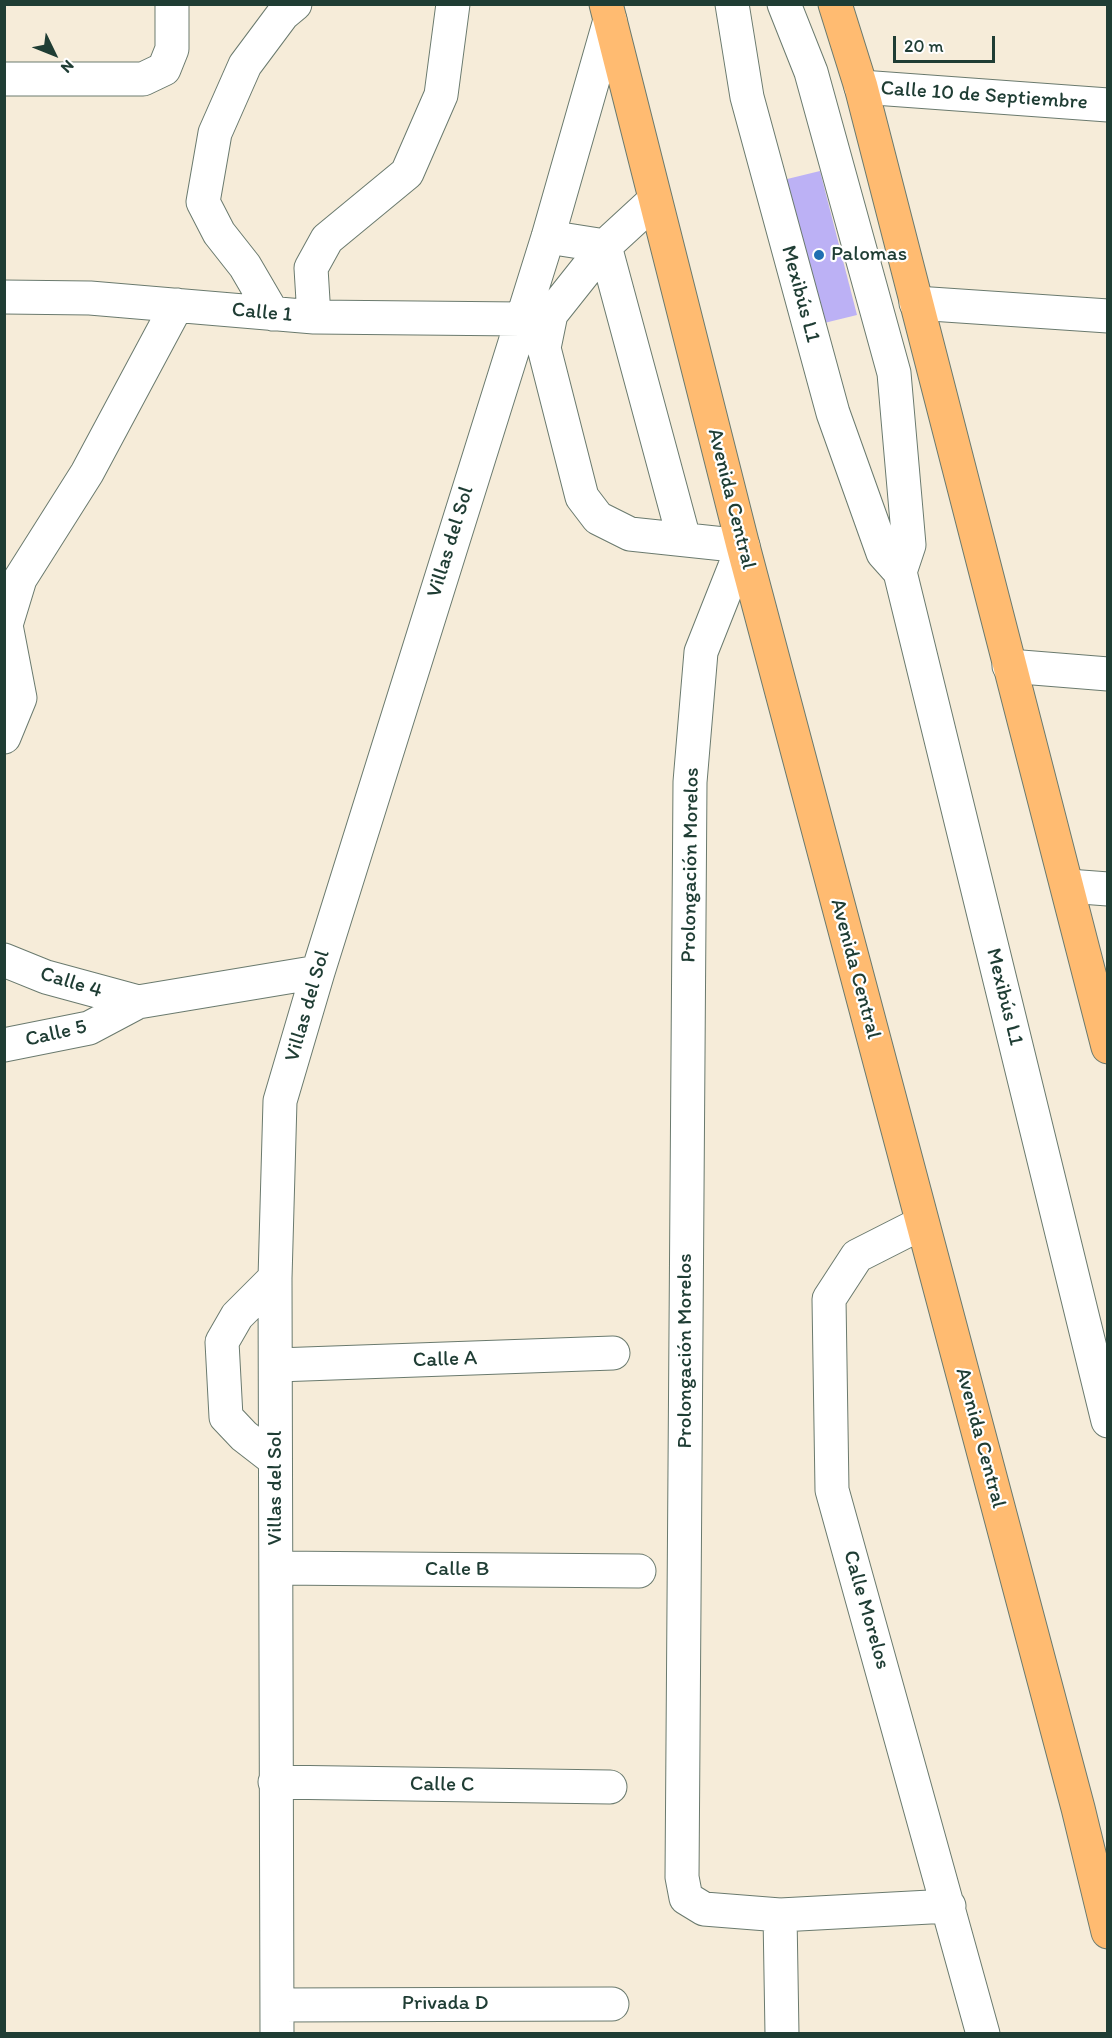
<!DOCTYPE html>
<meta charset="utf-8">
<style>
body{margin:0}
#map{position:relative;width:1112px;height:2038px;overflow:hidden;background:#f6ecd9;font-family:Itim,sans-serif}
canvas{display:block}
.frame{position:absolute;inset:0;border:6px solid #1f3d34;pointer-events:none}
.north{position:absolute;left:24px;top:24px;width:60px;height:60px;-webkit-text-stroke:4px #fff;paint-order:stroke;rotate:133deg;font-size:16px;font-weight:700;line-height:24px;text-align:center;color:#1f3d34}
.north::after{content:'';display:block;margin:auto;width:21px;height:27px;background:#1f3d34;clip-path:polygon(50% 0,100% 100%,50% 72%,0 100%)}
.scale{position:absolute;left:893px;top:36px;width:102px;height:27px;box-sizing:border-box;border:3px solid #1f3d34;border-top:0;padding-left:8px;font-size:18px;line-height:21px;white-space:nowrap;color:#1f3d34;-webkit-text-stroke:4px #fff;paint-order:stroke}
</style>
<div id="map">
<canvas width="1112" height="2038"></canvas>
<div class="frame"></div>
<div class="north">N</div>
<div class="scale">20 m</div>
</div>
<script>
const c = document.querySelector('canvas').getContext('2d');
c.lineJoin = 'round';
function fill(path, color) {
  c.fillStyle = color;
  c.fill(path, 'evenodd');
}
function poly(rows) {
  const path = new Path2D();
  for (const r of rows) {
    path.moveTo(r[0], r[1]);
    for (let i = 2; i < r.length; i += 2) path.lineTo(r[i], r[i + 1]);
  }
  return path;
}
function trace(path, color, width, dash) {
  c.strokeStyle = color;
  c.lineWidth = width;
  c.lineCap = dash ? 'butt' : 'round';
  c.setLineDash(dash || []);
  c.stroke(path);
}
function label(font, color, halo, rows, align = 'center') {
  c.font = font + ' Itim,sans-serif';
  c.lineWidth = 4.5;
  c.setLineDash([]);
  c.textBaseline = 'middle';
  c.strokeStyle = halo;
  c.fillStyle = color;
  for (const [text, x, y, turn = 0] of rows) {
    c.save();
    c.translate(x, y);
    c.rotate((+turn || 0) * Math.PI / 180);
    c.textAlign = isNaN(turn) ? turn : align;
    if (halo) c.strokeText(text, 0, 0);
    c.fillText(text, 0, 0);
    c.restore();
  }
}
fill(poly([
 [820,171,857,315,816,325,779,181]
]), '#bcb1f5');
const minor = poly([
 [732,4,747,97,833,413,883,553,900,572,1108,1421],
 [784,4,811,72,894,373,909,545,900,572],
 [4,79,143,79,164,69,172,49,172,4],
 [861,87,1108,105],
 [655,200,605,246,551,314,544,348,582,497,598,518,630,534,743,546,701,652,690,782,682,1877,686,1898,704,1909,780,1915,949,1906],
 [548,237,605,246,684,539],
 [4,297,90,298,314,317,521,319],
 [916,303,1108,316],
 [273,314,245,266,219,233,203,202,215,133,245,65,283,14,295,4],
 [314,317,311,268,327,239,407,173,441,95,453,4],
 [1009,666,1108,674],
 [4,737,20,698,6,625,20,579,87,473,177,305],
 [1068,886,1108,889],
 [4,960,46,977,138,1002],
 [4,1045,89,1028,138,1002,318,972],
 [922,1223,857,1256,829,1299,832,1490,983,2034],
 [277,1365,613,1353],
 [275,1460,244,1436,226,1417,222,1342,237,1316,275,1278],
 [276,1568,639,1571],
 [275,1782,610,1787],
 [780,1915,782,2034],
 [277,2005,612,2004],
 [277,2034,275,1278,280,1101,318,972,548,237,610,20]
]);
const highway = poly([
 [606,4,743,546,1078,1808,1108,1932],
 [835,4,861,87,1108,1047]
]);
trace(minor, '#6a7a6e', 35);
trace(highway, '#6a7a6e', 35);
trace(minor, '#fff', 33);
trace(highway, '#ffbb71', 33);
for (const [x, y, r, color] of [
 [819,255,6,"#1f6fb2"]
]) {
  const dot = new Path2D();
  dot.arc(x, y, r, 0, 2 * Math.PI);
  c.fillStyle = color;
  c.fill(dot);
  trace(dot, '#fff', 2);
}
label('21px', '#1f3d34', '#fff', [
 ["Calle 10 de Septiembre",984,96,4],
 ["Mexibús L1",800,294,75],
 ["Calle 1",262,313,5],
 ["Avenida Central",731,499,76],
 ["Villas del Sol",451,542,-73],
 ["Prolongación Morelos",691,865,-89],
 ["Avenida Central",855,969,75],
 ["Calle 4",71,983,17],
 ["Mexibús L1",1004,997,76],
 ["Villas del Sol",308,1006,-74],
 ["Calle 5",56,1034,-13],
 ["Prolongación Morelos",686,1351,-90],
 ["Calle A",445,1360,-2],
 ["Avenida Central",980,1438,75],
 ["Villas del Sol",276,1488,-90],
 ["Calle B",457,1570],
 ["Calle Morelos",866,1610,74],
 ["Calle C",442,1785,1],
 ["Privada D",445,2004]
]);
label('21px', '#1f3d34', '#fff', [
 ["Palomas",831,255]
], 'left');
</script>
